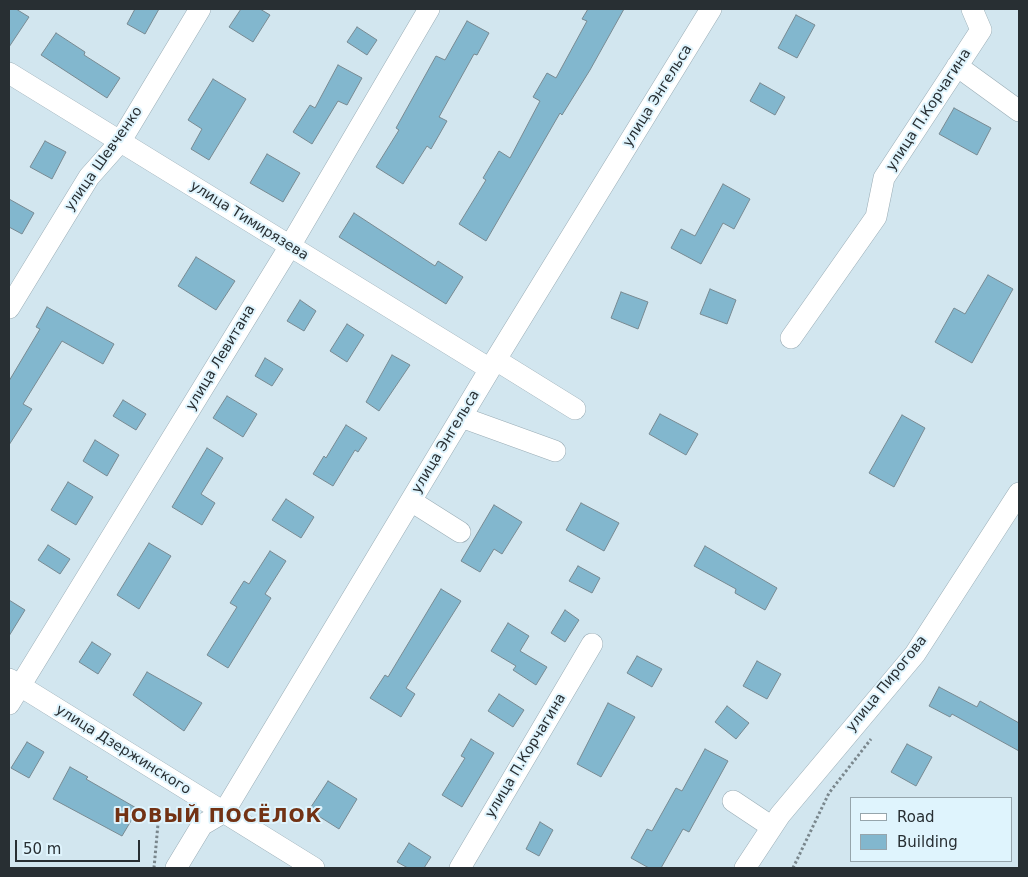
<!DOCTYPE html>
<meta charset="utf-8">
<style>
body{margin:0}
#map{position:relative;width:1028px;height:877px;overflow:hidden;background:#d2e6ef;font-family:"DejaVu Sans",sans-serif}
canvas{display:block}
.frame{position:absolute;inset:0;border:10px solid #282f33;pointer-events:none}
.legend{position:absolute;left:850px;top:797px;width:162px;height:65px;box-sizing:border-box;background:#dff4fd;border:1px solid #96a5ac;margin:0;padding:6px 9px;list-style:none;font-size:15px;color:#282f33}
.legend li{display:flex;align-items:center;gap:10px;height:25px}
.legend b{width:25px;border:1px solid #96a5ac}
.scale{position:absolute;left:15px;top:840px;width:125px;height:22px;box-sizing:border-box;border:2px solid #282f33;border-top:0;padding-left:6px;font-size:15px;line-height:18px;white-space:nowrap;color:#282f33;-webkit-text-stroke:4px #dff4fd;paint-order:stroke}
</style>
<div id="map">
<canvas width="1028" height="877"></canvas>
<div class="frame"></div>
<ul class="legend">
<li><b style="height:6px;background:#fff"></b>Road</li>
<li><b style="height:14px;background:#82b7ce"></b>Building</li>
</ul>
<div class="scale">50 m</div>
</div>
<script>
const c = document.querySelector('canvas').getContext('2d');
c.lineJoin = 'round';
function fill(path, color) {
  c.fillStyle = color;
  c.fill(path, 'evenodd');
}
function poly(rows) {
  const path = new Path2D();
  for (const r of rows) {
    path.moveTo(r[0], r[1]);
    for (let i = 2; i < r.length; i += 2) path.lineTo(r[i], r[i + 1]);
  }
  return path;
}
function trace(path, color, width, dash) {
  c.strokeStyle = color;
  c.lineWidth = width;
  c.lineCap = dash ? 'butt' : 'round';
  c.setLineDash(dash || []);
  c.stroke(path);
}
function label(font, color, halo, rows, align = 'center') {
  c.font = font + ' "DejaVu Sans",sans-serif';
  c.lineWidth = 4;
  c.setLineDash([]);
  c.textBaseline = 'middle';
  c.strokeStyle = halo;
  c.fillStyle = color;
  for (const [text, x, y, turn = 0] of rows) {
    c.save();
    c.translate(x, y);
    c.rotate((+turn || 0) * Math.PI / 180);
    c.textAlign = isNaN(turn) ? turn : align;
    if (halo) c.strokeText(text, 0, 0);
    c.fillText(text, 0, 0);
    c.restore();
  }
}
const building = poly([
 [9,9,16,9,29,17,9,47,9,9],
 [135,9,159,9,145,34,127,24,135,9],
 [241,9,260,9,270,15,253,42,229,27,241,9],
 [588,9,624,9,590,70,562,115,560,113,486,241,459,224,486,180,483,178,499,151,510,158,540,101,533,97,547,73,556,78,587,21,582,19,588,9],
 [796,15,815,25,797,58,778,48,796,15],
 [467,21,489,33,477,55,474,54,439,117,447,121,431,149,427,146,403,184,376,167,399,130,396,128,436,56,445,60,467,21],
 [357,27,377,40,367,55,347,42,357,27],
 [56,33,85,52,84,55,120,78,107,98,41,55,56,33],
 [338,65,362,78,347,105,338,101,312,144,293,132,310,105,315,108,338,65],
 [213,79,246,99,209,160,191,149,202,129,188,120,213,79],
 [760,83,785,97,775,115,750,101,760,83],
 [954,108,991,128,977,155,939,134,954,108],
 [45,141,66,152,52,179,30,167,45,141],
 [267,154,300,173,283,202,250,183,267,154],
 [723,184,750,199,734,229,723,223,701,264,671,248,681,229,695,236,723,184],
 [9,199,34,213,22,234,9,227,9,199],
 [354,213,435,266,438,261,463,277,446,304,339,237,354,213],
 [196,257,235,281,216,310,178,286,196,257],
 [988,275,1013,289,972,363,935,342,954,308,965,314,988,275],
 [710,289,736,300,727,324,700,314,710,289],
 [621,292,648,302,638,329,611,318,621,292],
 [300,300,316,311,304,331,287,321,300,300],
 [47,307,114,344,103,364,62,341,23,404,32,409,9,445,9,381,40,329,36,327,47,307],
 [347,324,364,335,347,362,330,351,347,324],
 [392,355,410,365,379,411,366,402,392,355],
 [265,358,283,369,272,386,255,376,265,358],
 [227,396,257,414,243,437,213,418,227,396],
 [123,400,146,414,136,430,113,416,123,400],
 [660,414,698,434,686,455,649,434,660,414],
 [902,415,925,428,894,487,869,473,902,415],
 [346,425,367,438,358,452,355,450,333,486,313,474,324,456,326,458,346,425],
 [95,440,119,455,107,476,83,461,95,440],
 [207,448,223,458,201,494,215,503,202,525,172,507,207,448],
 [68,482,93,497,76,525,51,510,68,482],
 [286,499,314,517,301,538,272,520,286,499],
 [581,503,619,523,604,551,566,530,581,503],
 [494,505,522,522,502,554,494,549,480,572,461,561,494,505],
 [149,543,171,556,139,609,117,595,149,543],
 [48,545,70,559,60,574,38,560,48,545],
 [705,546,777,588,765,610,735,593,736,589,694,566,705,546],
 [270,551,286,561,265,594,271,598,228,668,207,655,237,607,230,603,244,581,249,584,270,551],
 [578,566,600,578,592,593,569,581,578,566],
 [441,589,461,601,406,688,415,694,401,717,370,698,385,675,388,677,441,589],
 [9,600,25,610,9,636,9,600],
 [565,610,579,620,565,642,551,633,565,610],
 [508,623,529,636,520,651,547,667,536,685,513,670,516,666,491,651,508,623],
 [92,642,111,654,98,674,79,662,92,642],
 [637,656,662,669,652,687,627,673,637,656],
 [757,661,781,674,767,699,743,686,757,661],
 [147,672,202,703,184,731,133,695,147,672],
 [939,687,977,707,980,701,1019,723,1019,751,952,714,950,717,929,706,939,687],
 [499,694,524,710,513,727,488,711,499,694],
 [608,703,635,717,601,777,577,764,608,703],
 [727,706,749,723,736,739,715,722,727,706],
 [471,739,494,753,462,807,442,795,465,758,461,756,471,739],
 [27,742,44,752,29,778,11,768,27,742],
 [907,744,932,757,916,786,891,772,907,744],
 [705,749,728,761,689,832,683,829,661,868,649,868,631,858,647,829,652,831,676,788,682,791,705,749],
 [70,767,88,777,86,779,138,809,122,836,53,799,70,767],
 [328,781,357,799,339,829,309,810,328,781],
 [540,822,553,830,539,856,526,849,540,822],
 [409,843,431,857,424,868,408,868,397,862,409,843]
]);
fill(building, '#82b7ce');
trace(building, '#788a92', 1);
const minor = poly([
 [957,66,1019,111],
 [9,73,490,369],
 [9,308,89,177,120,142,200,9],
 [791,338,876,217,884,178,981,30,972,9],
 [496,360,575,409],
 [461,417,555,451],
 [411,501,460,532],
 [9,679,314,868],
 [9,704,290,246,429,9],
 [733,801,772,827],
 [176,868,202,825,224,812,490,369,711,9],
 [460,868,592,644],
 [745,868,780,815,915,654,1019,493]
]);
trace(minor, '#99acb5', 22);
trace(poly([
 [154,868,158,824],
 [793,868,829,793,871,739]
]), '#79868c', 3, [2.5, 2.5]);
trace(minor, '#fff', 21);
label('14px', '#282f33', '#dff4fd', [
 ["улица Энгельса",658,96,-58],
 ["улица П.Корчагина",929,110,-57],
 ["улица Шевченко",104,159,-55],
 ["улица Тимирязева",249,221,32],
 ["улица Левитана",221,358,-59],
 ["улица Энгельса",446,442,-59],
 ["улица Пирогова",887,684,-51],
 ["улица Дзержинского",123,750,32],
 ["улица П.Корчагина",526,756,-59]
]);
c.letterSpacing = '1px';
label('bold 19px', '#723214', '#dff4fd', [
 ["НОВЫЙ ПОСЁЛОК",218,817]
]);
c.letterSpacing = '0px';
</script>
